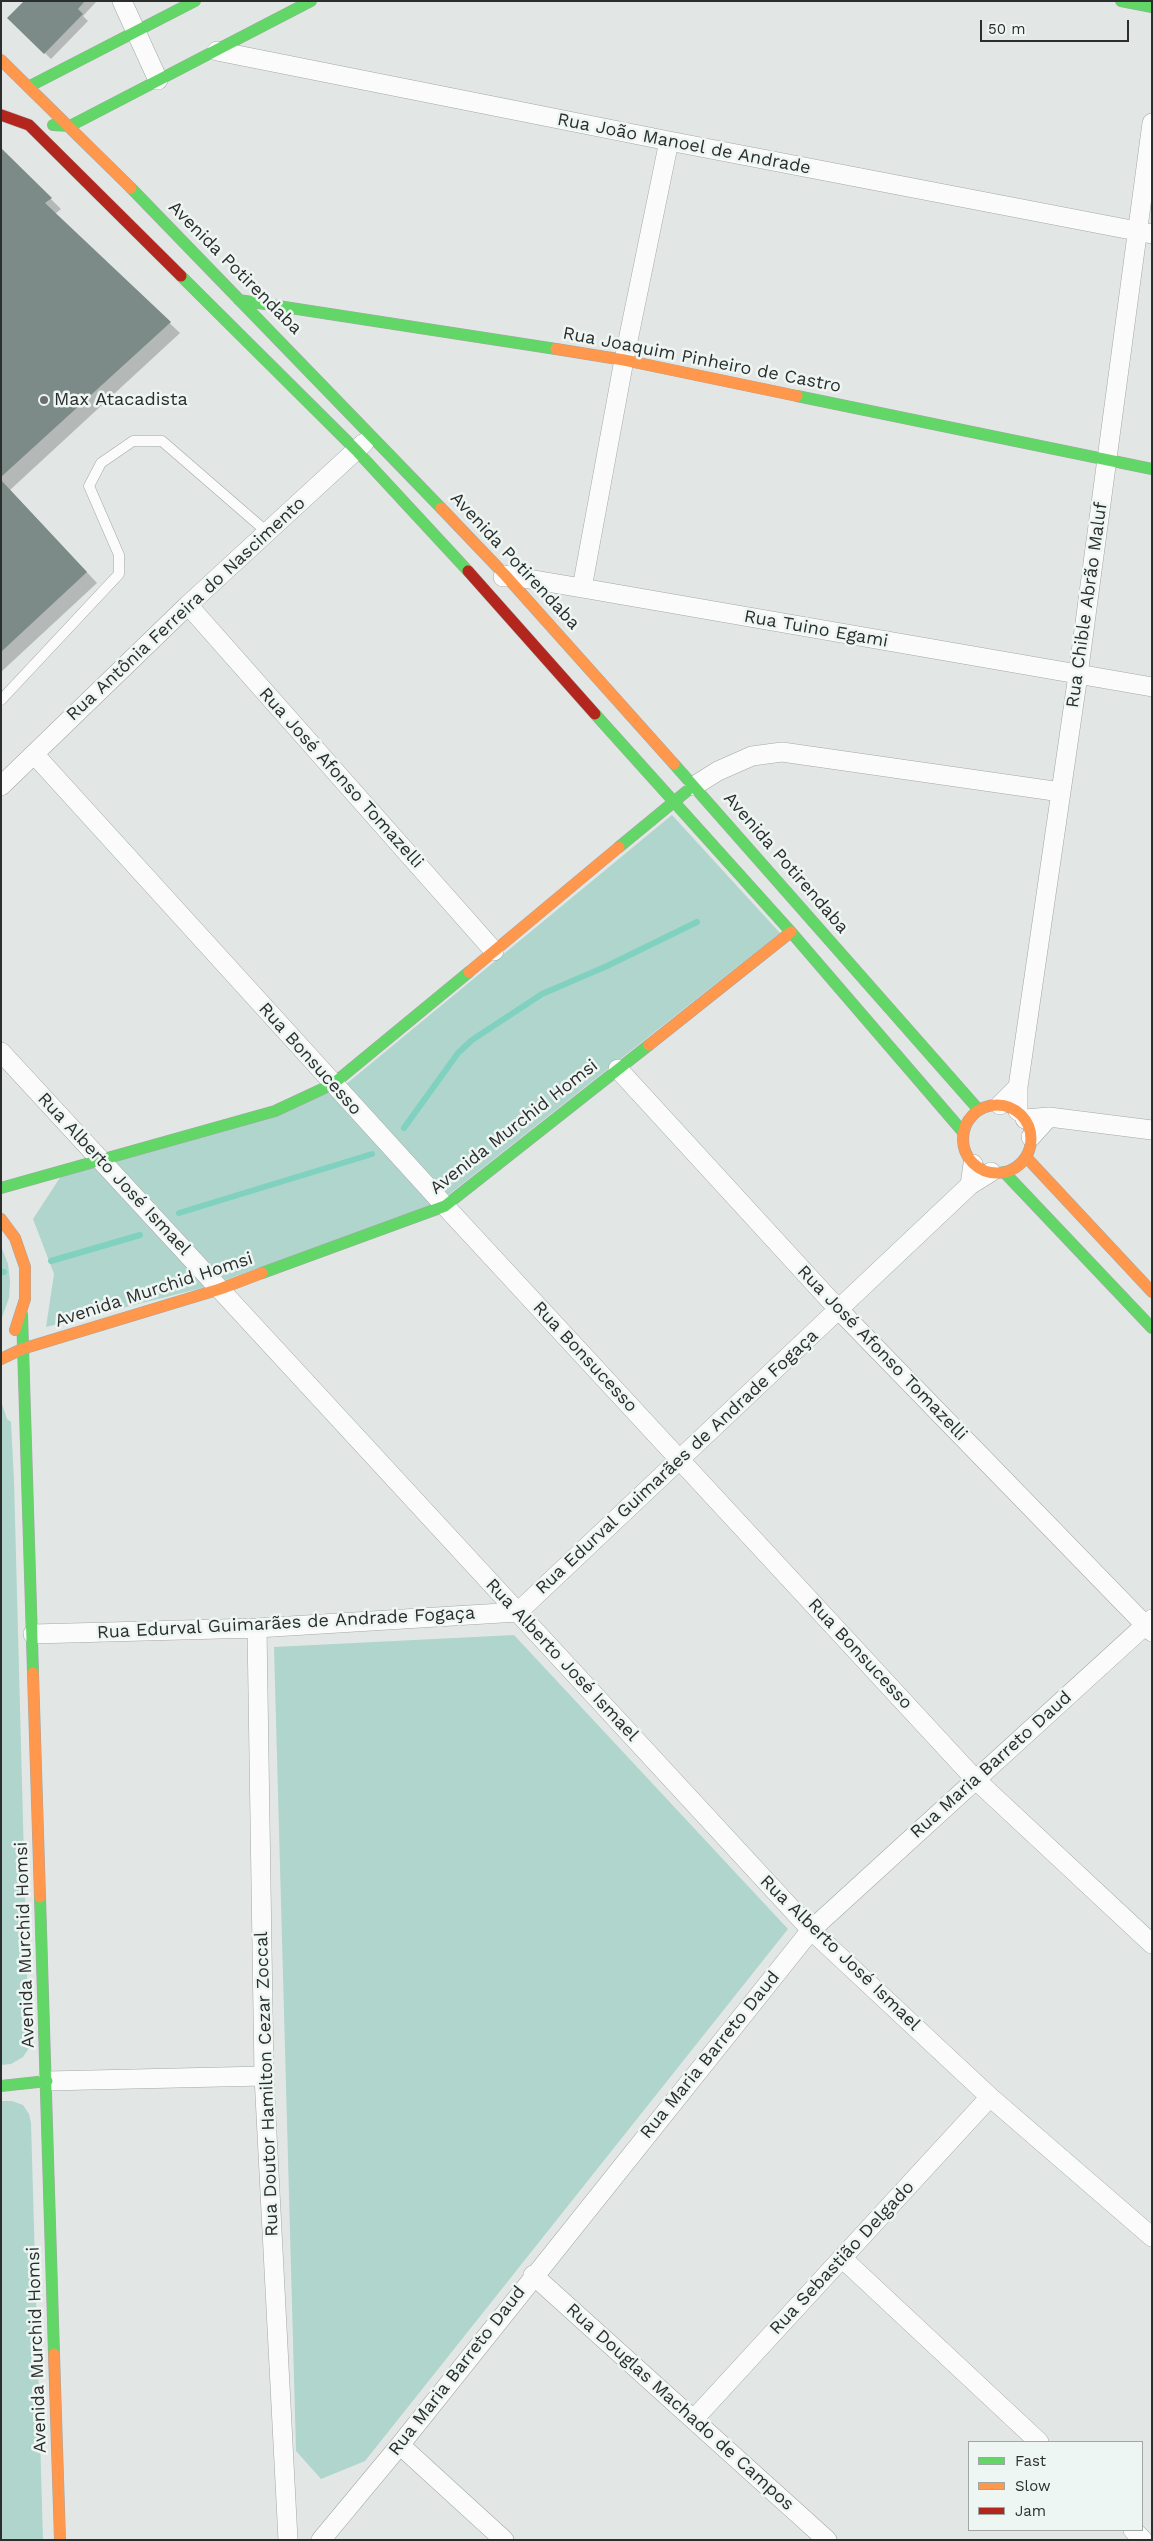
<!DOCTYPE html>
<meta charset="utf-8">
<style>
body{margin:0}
#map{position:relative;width:1153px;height:2541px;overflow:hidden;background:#e2e7e5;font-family:"Work Sans",sans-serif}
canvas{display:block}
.frame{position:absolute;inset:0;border:2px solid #2b2e2d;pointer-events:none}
.legend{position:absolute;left:968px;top:2441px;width:175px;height:90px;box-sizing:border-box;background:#eef6f3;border:1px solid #a0a6a4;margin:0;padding:6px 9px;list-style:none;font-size:15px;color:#2b2e2d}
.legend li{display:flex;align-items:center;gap:10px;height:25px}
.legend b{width:25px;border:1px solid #a0a6a4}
.scale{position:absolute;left:980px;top:20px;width:149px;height:22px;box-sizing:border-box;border:2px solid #2b2e2d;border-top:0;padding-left:6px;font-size:15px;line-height:18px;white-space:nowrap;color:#2b2e2d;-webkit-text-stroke:4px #eef6f3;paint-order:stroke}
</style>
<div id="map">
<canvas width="1153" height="2541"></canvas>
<div class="frame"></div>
<ul class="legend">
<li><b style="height:6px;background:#63d668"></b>Fast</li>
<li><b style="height:6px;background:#ff974d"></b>Slow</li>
<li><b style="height:6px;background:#b3261e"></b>Jam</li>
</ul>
<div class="scale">50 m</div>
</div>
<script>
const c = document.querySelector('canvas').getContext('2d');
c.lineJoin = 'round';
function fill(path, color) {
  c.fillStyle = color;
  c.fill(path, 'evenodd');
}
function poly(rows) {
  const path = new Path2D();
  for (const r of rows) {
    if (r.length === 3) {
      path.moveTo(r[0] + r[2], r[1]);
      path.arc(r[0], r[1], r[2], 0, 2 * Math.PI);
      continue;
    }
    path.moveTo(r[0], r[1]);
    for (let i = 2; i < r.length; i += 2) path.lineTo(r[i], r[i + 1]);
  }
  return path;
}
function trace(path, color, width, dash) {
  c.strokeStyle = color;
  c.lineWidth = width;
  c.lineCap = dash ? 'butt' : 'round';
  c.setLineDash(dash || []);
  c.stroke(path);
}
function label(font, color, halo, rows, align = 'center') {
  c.font = font + ' "Work Sans",sans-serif';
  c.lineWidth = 5;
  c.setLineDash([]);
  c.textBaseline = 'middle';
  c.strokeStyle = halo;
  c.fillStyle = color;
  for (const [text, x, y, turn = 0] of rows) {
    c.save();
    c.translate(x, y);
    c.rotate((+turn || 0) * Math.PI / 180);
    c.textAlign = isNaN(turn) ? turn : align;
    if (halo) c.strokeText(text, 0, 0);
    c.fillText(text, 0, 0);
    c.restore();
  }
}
fill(poly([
 [672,815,780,933,447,1196,345,1085],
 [331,1092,433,1205,223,1281,112,1160],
 [94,1164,206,1287,46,1327,54,1274,33,1219,63,1173],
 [1,1246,8,1264,10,1281,9,1298,1,1320],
 [1,1401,7,1419,11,1422,14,1481,29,2048,23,2057,11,2064,1,2065],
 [514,1635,788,1929,365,2461,321,2479,296,2451,274,1647],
 [1,2101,12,2101,23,2105,29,2114,31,2123,43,2540,1,2540]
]), '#afd5cc');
fill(poly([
 [26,1,97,1,83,16,88,21,51,59,9,18],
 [1,150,61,209,55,214,180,333,10,490,97,583,1,672]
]), '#0003');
trace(poly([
 [404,1128,458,1053,472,1040,542,994,607,966,697,922],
 [179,1213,372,1154],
 [51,1261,140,1235],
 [1,1272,4,1272]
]), '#80d1c0', 6);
fill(poly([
 [24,1,85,1,78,9,83,14,44,54,7,18],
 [1,148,52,198,45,203,171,322,1,477],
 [1,480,87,572,1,652]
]), '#7c8b87');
const lane = poly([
 [1,700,119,574,119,555,89,486,101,463,133,441,162,441,267,532]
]);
const street = poly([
 [122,1,158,80],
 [217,51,669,141,1152,234],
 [503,577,505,575,582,588,1152,687],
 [582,588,624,360,669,141],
 [188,605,494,951],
 [34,754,445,1206,975,1779,1152,1944],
 [1,786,188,605,364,443],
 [694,786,718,771,752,756,782,752,1061,792],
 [1,1052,811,1930,990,2097,1152,2237],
 [618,1069,839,1310,1152,1632],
 [1000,1105,1018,1087],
 [1018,1111,1018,1087,1078,675,1152,123],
 [1025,1119,1049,1117,1152,1130],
 [1031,1137,1049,1117],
 [970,1185,973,1164],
 [257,1628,264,2076,288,2540],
 [33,1634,257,1628,518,1612,970,1185,991,1172],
 [47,2081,264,2076],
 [842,2258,1039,2442],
 [533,2275,827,2540],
 [694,2419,990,2097],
 [400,2445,504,2540],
 [1133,2530,1143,2540],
 [321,2540,400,2445,811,1930,1152,1619]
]);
const fast = poly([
 [1121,1,1152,7],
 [30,86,195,1],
 [53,125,70,126,311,1],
 [131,188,441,508],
 [181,276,356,450,468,571],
 [239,300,556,349],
 [797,396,1152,469],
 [595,714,791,932,963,1132],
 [674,764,978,1109],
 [619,847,687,791],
 [1004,1172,1152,1328],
 [1,1188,275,1111,333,1084,469,972],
 [262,1273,445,1206,649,1045],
 [22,1314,33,1673],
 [40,1897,54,2354],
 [1,2086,47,2081]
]);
const slow = poly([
 [1,60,131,188],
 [556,349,624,360,797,396],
 [441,508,505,575,674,764],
 [469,972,619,847],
 [649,1045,791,932],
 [997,1139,34],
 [1026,1157,1152,1292],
 [1,1219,15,1238,25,1267,25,1299,15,1330],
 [1,1359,22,1349,220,1289,262,1273],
 [33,1673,40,1897],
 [54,2354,60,2540]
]);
const jam = poly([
 [1,115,29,125,181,276],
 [468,571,595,714]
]);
trace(lane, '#a3a7a6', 11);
trace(street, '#a3a7a6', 20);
trace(fast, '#a3a7a6', 12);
trace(slow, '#a3a7a6', 12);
trace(jam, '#a3a7a6', 12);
trace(lane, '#fbfbfb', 10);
trace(street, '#fbfbfb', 19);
trace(fast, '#63d668', 11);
trace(slow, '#ff974d', 11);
trace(jam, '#b3261e', 11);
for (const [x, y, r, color] of [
 [44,400,5,"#6b6f6d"]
]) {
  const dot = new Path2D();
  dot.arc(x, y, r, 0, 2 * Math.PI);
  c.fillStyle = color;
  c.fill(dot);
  trace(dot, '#eef6f3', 2);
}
label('18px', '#2b2e2d', '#eef6f3', [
 ["Rua João Manoel de Andrade",684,144,11],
 ["Avenida Potirendaba",235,268,45],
 ["Rua Joaquim Pinheiro de Castro",702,360,11],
 ["Avenida Potirendaba",515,561,47],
 ["Rua Chible Abrão Maluf",1087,605,-82],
 ["Rua Antônia Ferreira do Nascimento",186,609,-43],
 ["Rua Tuino Egami",816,629,10],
 ["Rua José Afonso Tomazelli",341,778,48],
 ["Avenida Potirendaba",786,863,49],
 ["Rua Bonsucesso",310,1059,48],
 ["Avenida Murchid Homsi",514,1127,-38],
 ["Rua Alberto José Ismael",114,1174,47],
 ["Avenida Murchid Homsi",154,1290,-18],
 ["Rua José Afonso Tomazelli",882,1353,46],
 ["Rua Bonsucesso",585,1357,47],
 ["Rua Edurval Guimarães de Andrade Fogaça",677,1462,-43],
 ["Rua Edurval Guimarães de Andrade Fogaça",286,1623,-3],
 ["Rua Bonsucesso",860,1654,47],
 ["Rua Alberto José Ismael",562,1660,47],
 ["Rua Maria Barreto Daud",991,1765,-42],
 ["Avenida Murchid Homsi",25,1945,-92],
 ["Rua Alberto José Ismael",840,1953,44],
 ["Rua Maria Barreto Daud",710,2055,-51],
 ["Rua Doutor Hamilton Cezar Zoccal",267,2084,-92],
 ["Rua Sebastião Delgado",842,2258,-47],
 ["Avenida Murchid Homsi",37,2350,-92],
 ["Rua Maria Barreto Daud",457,2371,-52],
 ["Rua Douglas Machado de Campos",680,2407,42]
]);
label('18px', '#2b2e2d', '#eef6f3', [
 ["Max Atacadista",54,400]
], 'left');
</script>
